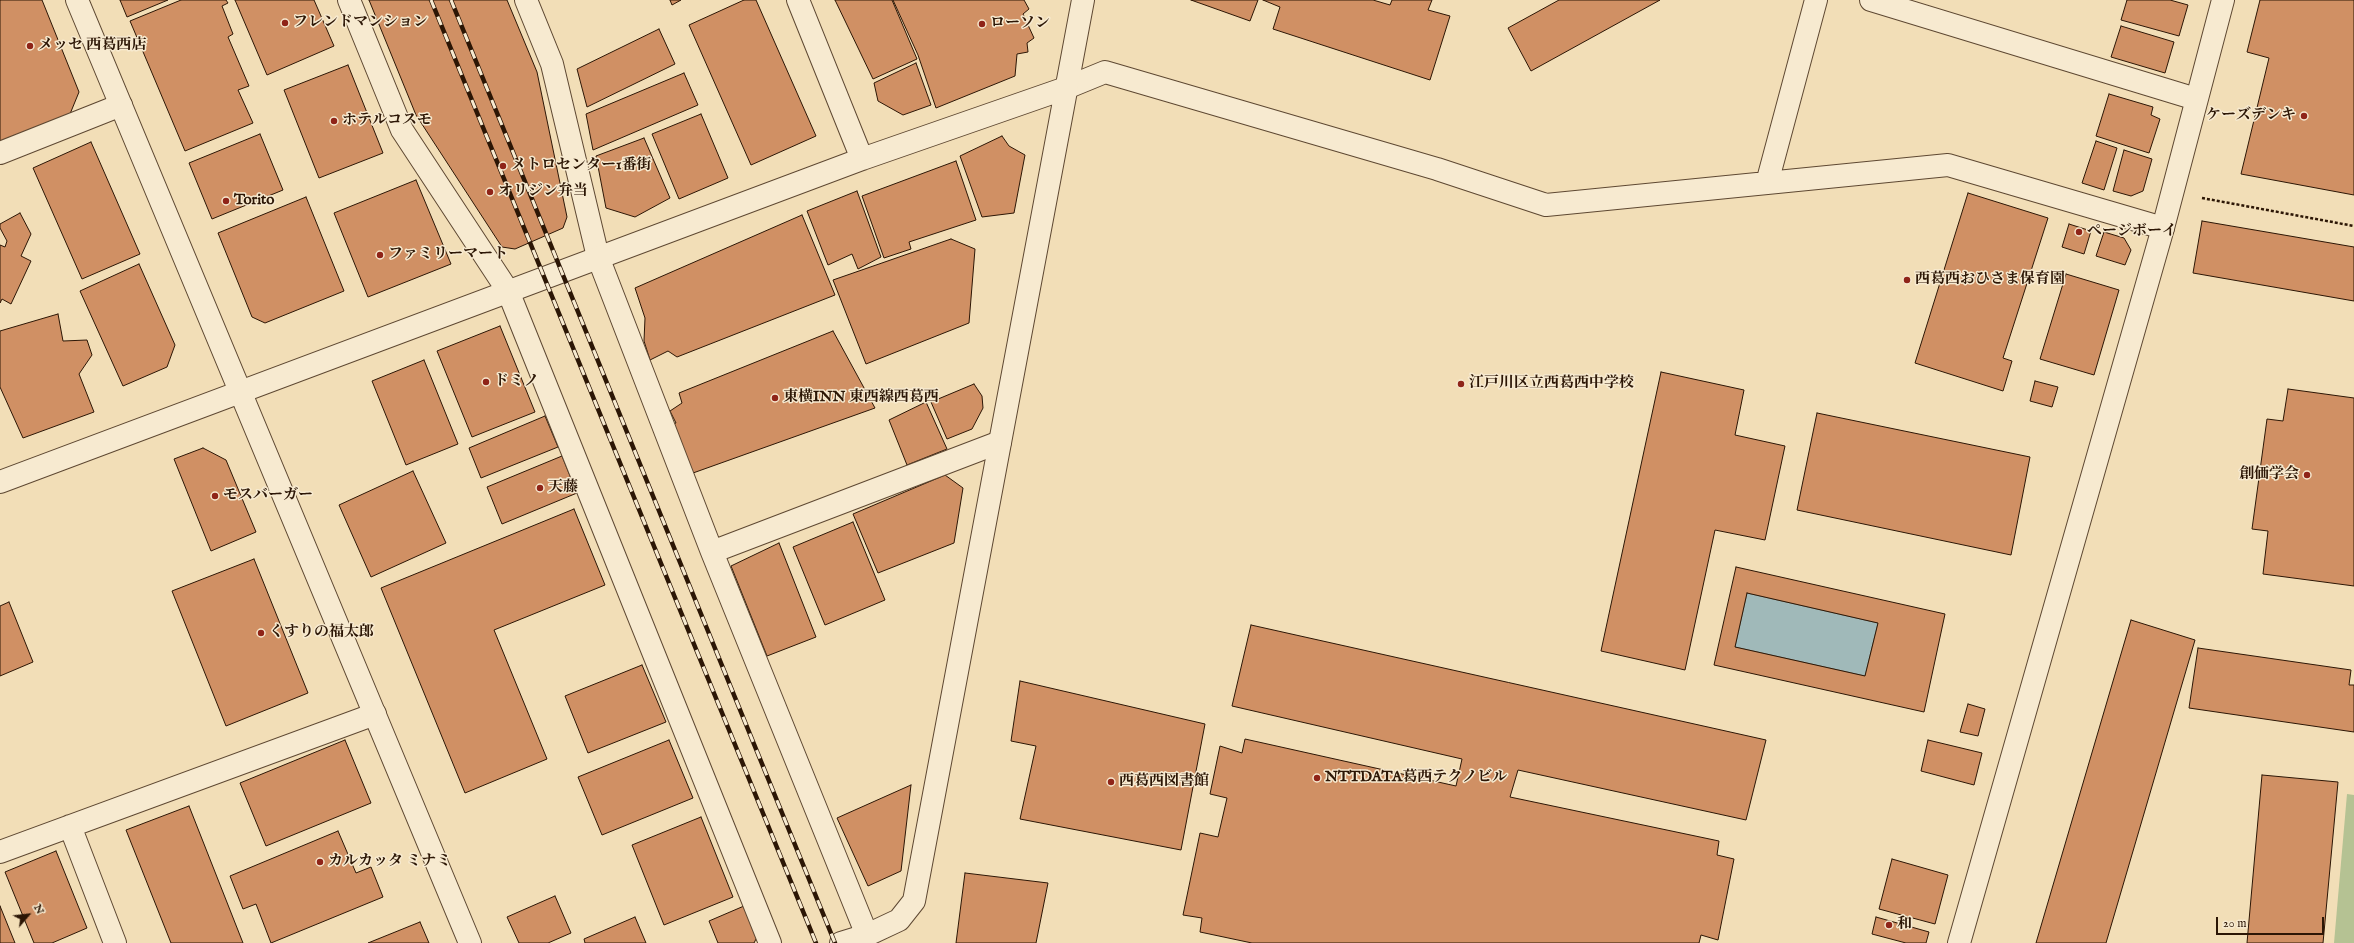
<!DOCTYPE html>
<meta charset="utf-8">
<style>
body{margin:0}
#map{position:relative;width:2354px;height:943px;overflow:hidden;background:#f2deb7;font-family:"IM FELL English",serif}
canvas{display:block}
.north{position:absolute;left:8px;top:895px;width:40px;height:40px;-webkit-text-stroke:3px #f7ead0;paint-order:stroke;rotate:62deg;font-size:11px;font-weight:700;line-height:16px;text-align:center;color:#2c1605}
.north::after{content:'';display:block;margin:auto;width:14px;height:18px;background:#2c1605;clip-path:polygon(50% 0,100% 100%,50% 72%,0 100%)}
.scale{position:absolute;left:2216px;top:917px;width:108px;height:18px;box-sizing:border-box;border:2px solid #2c1605;border-top:0;padding-left:5px;font-size:12px;line-height:14px;white-space:nowrap;color:#2c1605;-webkit-text-stroke:3px #f7ead0;paint-order:stroke}
</style>
<div id="map">
<canvas width="2354" height="943"></canvas>
<div class="north">N</div>
<div class="scale">20 m</div>
</div>
<script>
const c = document.querySelector('canvas').getContext('2d');
c.lineJoin = 'round';
function fill(path, color) {
  c.fillStyle = color;
  c.fill(path, 'evenodd');
}
function poly(rows) {
  const path = new Path2D();
  for (const r of rows) {
    path.moveTo(r[0], r[1]);
    for (let i = 2; i < r.length; i += 2) path.lineTo(r[i], r[i + 1]);
  }
  return path;
}
function trace(path, color, width, dash) {
  c.strokeStyle = color;
  c.lineWidth = width;
  c.lineCap = dash ? 'butt' : 'round';
  c.setLineDash(dash || []);
  c.stroke(path);
}
function label(font, color, halo, rows, align = 'center') {
  c.font = font + ' "IM FELL English","Noto Serif JP",serif';
  c.lineWidth = 3;
  c.setLineDash([]);
  c.textBaseline = 'middle';
  c.strokeStyle = halo;
  c.fillStyle = color;
  for (const [text, x, y, turn = 0] of rows) {
    c.save();
    c.translate(x, y);
    c.rotate((+turn || 0) * Math.PI / 180);
    c.textAlign = isNaN(turn) ? turn : align;
    if (halo) c.strokeText(text, 0, 0);
    c.fillText(text, 0, 0);
    c.restore();
  }
}
fill(poly([
 [2347,794,2354,795,2354,943,2334,943]
]), '#b5c293');
const water = poly([
 [1747,593,1878,623,1865,676,1735,647,1747,593]
]);
fill(water, '#a0b9b9');
trace(water, '#727871', 1);
const building = poly([
 [0,0,42,0,79,92,70,114,0,142,0,0],
 [120,0,168,0,127,17,120,0],
 [181,0,226,0,228,3,222,6,233,34,228,37,249,86,238,90,253,123,185,151,130,21,181,0],
 [235,0,314,0,334,46,267,75,235,0],
 [369,0,507,0,537,72,567,217,563,228,515,249,502,247,416,115,369,0],
 [670,0,681,0,672,5,670,0],
 [744,0,756,0,816,136,751,165,689,25,744,0],
 [835,0,892,0,917,59,873,79,835,0],
 [893,0,1024,0,1029,9,1023,14,1034,38,1027,43,1028,52,1017,54,1015,76,936,108,918,55,893,0],
 [1191,0,1258,0,1250,21,1191,0],
 [1263,0,1373,0,1390,5,1392,0,1432,0,1428,10,1450,16,1430,80,1273,29,1280,7,1263,0],
 [1559,0,1660,0,1531,71,1508,28,1559,0],
 [2127,0,2170,0,2188,5,2179,36,2121,20,2127,0],
 [2260,0,2354,0,2354,195,2241,174,2269,58,2247,52,2260,0],
 [2121,26,2174,42,2165,73,2111,57,2121,26],
 [659,29,675,64,587,107,577,69,659,29],
 [916,63,931,105,903,115,878,101,874,83,916,63],
 [348,65,383,153,319,178,284,90,348,65],
 [684,73,698,105,593,150,586,114,684,73],
 [2109,94,2153,107,2151,115,2160,119,2149,153,2096,136,2109,94],
 [701,114,728,178,679,199,652,134,701,114],
 [260,134,283,190,212,219,189,163,260,134],
 [1002,136,1009,146,1025,155,1014,213,982,217,960,156,1002,136],
 [644,138,670,198,635,217,606,208,596,156,644,138],
 [2096,141,2117,148,2104,190,2082,183,2096,141],
 [91,142,140,254,82,279,33,168,91,142],
 [2124,150,2152,159,2143,191,2131,196,2113,191,2124,150],
 [956,161,976,220,909,242,911,249,884,258,862,196,956,161],
 [416,180,451,264,368,297,334,213,416,180],
 [857,191,881,257,858,269,852,254,828,265,807,211,857,191],
 [1968,193,2048,218,2003,358,2012,361,2003,391,1915,363,1968,193],
 [306,197,344,291,265,323,252,317,218,233,306,197],
 [20,213,31,234,21,256,31,261,11,304,2,299,0,303,0,245,5,247,7,241,0,228,0,224,20,213],
 [802,215,835,295,677,357,668,351,650,360,644,341,645,318,635,288,802,215],
 [2202,221,2354,247,2354,301,2193,273,2202,221],
 [2069,224,2091,231,2084,254,2062,247,2069,224],
 [2104,232,2124,238,2131,250,2125,265,2096,256,2104,232],
 [951,239,975,249,969,323,866,364,833,280,951,239],
 [139,264,175,345,167,367,123,386,80,291,139,264],
 [2066,274,2119,290,2094,375,2040,359,2066,274],
 [58,314,63,341,87,340,92,355,79,374,94,412,23,438,0,387,0,331,58,314],
 [500,326,535,412,472,437,437,351,500,326],
 [833,331,875,408,693,473,669,426,676,423,670,411,682,403,679,393,833,331],
 [424,360,458,444,406,465,372,381,424,360],
 [1661,372,1744,390,1735,435,1785,446,1765,540,1715,530,1685,670,1601,651,1661,372],
 [2035,381,2058,387,2052,407,2030,401,2035,381],
 [974,384,982,396,983,408,972,429,947,439,931,402,974,384],
 [2288,389,2354,398,2354,586,2263,574,2268,531,2252,529,2267,419,2283,421,2288,389],
 [926,402,947,449,907,465,889,420,926,402],
 [1817,413,2030,457,2011,555,1797,510,1817,413],
 [545,416,558,447,481,478,469,448,545,416],
 [203,448,226,460,256,532,211,551,174,459,203,448],
 [562,456,577,493,502,524,487,487,562,456],
 [413,471,446,543,371,577,339,505,413,471],
 [945,475,963,488,954,543,878,573,853,514,945,475],
 [574,509,605,585,494,630,547,759,465,793,381,588,574,509],
 [853,522,885,600,825,625,793,547,853,522],
 [779,543,816,637,767,656,731,566,779,543],
 [254,559,308,693,226,726,172,591,254,559],
 [1736,567,1945,614,1924,712,1714,665,1736,567],
 [1747,593,1878,623,1865,676,1735,647,1747,593],
 [9,602,33,662,0,676,0,606,9,602],
 [2131,620,2195,640,2106,943,2036,943,2131,620],
 [1251,625,1766,740,1746,820,1518,770,1510,797,1719,841,1717,855,1734,859,1718,940,1701,935,1699,943,1252,943,1200,932,1202,918,1183,915,1200,833,1218,837,1227,798,1210,794,1220,746,1242,753,1245,739,1456,786,1462,759,1232,706,1251,625],
 [2198,648,2351,670,2349,685,2354,685,2354,732,2189,708,2198,648],
 [642,665,666,722,588,753,565,696,642,665],
 [1020,681,1205,724,1181,850,1020,819,1036,746,1011,741,1020,681],
 [1968,704,1985,709,1978,736,1960,732,1968,704],
 [345,740,371,803,266,846,240,783,345,740],
 [669,740,693,798,602,835,578,777,669,740],
 [1928,740,1982,753,1974,785,1921,771,1928,740],
 [2262,775,2338,782,2323,943,2247,943,2262,775],
 [911,785,901,871,868,886,837,818,911,785],
 [189,806,243,943,171,943,126,830,189,806],
 [701,817,733,897,664,925,632,845,701,817],
 [338,831,356,873,371,867,383,897,271,943,256,904,243,909,230,876,338,831],
 [56,851,87,928,52,943,34,943,5,872,56,851],
 [1892,859,1948,875,1935,924,1879,909,1892,859],
 [965,873,1048,883,1036,943,956,943,965,873],
 [555,896,571,933,548,943,519,943,507,917,555,896],
 [0,906,15,943,0,943,0,906],
 [744,906,757,937,754,943,718,943,709,921,744,906],
 [635,917,646,943,585,943,584,939,635,917],
 [1876,917,1929,932,1926,943,1906,943,1872,934,1876,917],
 [420,922,429,943,368,943,420,922]
]);
fill(building, '#d09064');
trace(building, '#2c1605', 1);
const minor = poly([
 [349,0,402,130,508,291,770,943],
 [526,0,552,64,598,257,712,552,867,935],
 [1871,0,2196,99],
 [1066,88,1105,72,1437,169,1546,205,1948,165,2163,228],
 [0,153,121,105],
 [1767,183,1816,0],
 [712,552,1000,442],
 [70,826,115,943],
 [0,852,375,714]
]);
const tertiary = poly([
 [77,0,470,943],
 [798,0,862,159],
 [0,482,862,159,1066,88],
 [841,943,867,935,899,920,914,901,1083,0],
 [1959,943,2163,228,2223,0]
]);
trace(minor, '#5e4832', 24);
trace(tertiary, '#5e4832', 24);
trace(poly([
 [2202,198,2354,226]
]), '#2c1605', 2.5, [3, 2]);
trace(minor, '#f7ead0', 22);
trace(tertiary, '#f7ead0', 22);
const rail = poly([
 [431,0,816,943],
 [451,0,835,943]
]);
trace(rail, '#2c1605', 4.5);
trace(rail, '#f7ead0', 3, [9]);
for (const [x, y, r, color] of [
 [285,23,4,"#8f2418"],
 [982,24,4,"#8f2418"],
 [30,46,4,"#8f2418"],
 [2304,116,4,"#8f2418"],
 [334,121,4,"#8f2418"],
 [503,166,4,"#8f2418"],
 [490,192,4,"#8f2418"],
 [226,201,4,"#8f2418"],
 [2079,232,4,"#8f2418"],
 [380,255,4,"#8f2418"],
 [1907,280,4,"#8f2418"],
 [486,382,4,"#8f2418"],
 [1461,384,4,"#8f2418"],
 [775,398,4,"#8f2418"],
 [2307,475,4,"#8f2418"],
 [540,488,4,"#8f2418"],
 [215,496,4,"#8f2418"],
 [261,633,4,"#8f2418"],
 [1317,778,4,"#8f2418"],
 [1111,782,4,"#8f2418"],
 [320,862,4,"#8f2418"],
 [1889,925,4,"#8f2418"]
]) {
  const dot = new Path2D();
  dot.arc(x, y, r, 0, 2 * Math.PI);
  c.fillStyle = color;
  c.fill(dot);
  trace(dot, '#f7ead0', 1.5);
}
label('bold 15px', '#2c1605', '#f7ead0', [
 ["フレンドマンション",293,23],
 ["ローソン",990,24],
 ["メッセ 西葛西店",38,46],
 ["ケーズデンキ",2296,116,"right"],
 ["ホテルコスモ",342,121],
 ["メトロセンター1番街",511,166],
 ["オリジン弁当",498,192],
 ["Torito",234,201],
 ["ページボーイ",2087,232],
 ["ファミリーマート",388,255],
 ["西葛西おひさま保育園",1915,280],
 ["ドミノ",494,382],
 ["江戸川区立西葛西中学校",1469,384],
 ["東横INN 東西線西葛西",783,398],
 ["創価学会",2299,475,"right"],
 ["天藤",548,488],
 ["モスバーガー",223,496],
 ["くすりの福太郎",269,633],
 ["NTTDATA葛西テクノビル",1325,778],
 ["西葛西図書館",1119,782],
 ["カルカッタ ミナミ",328,862],
 ["和",1897,925]
], 'left');
</script>
